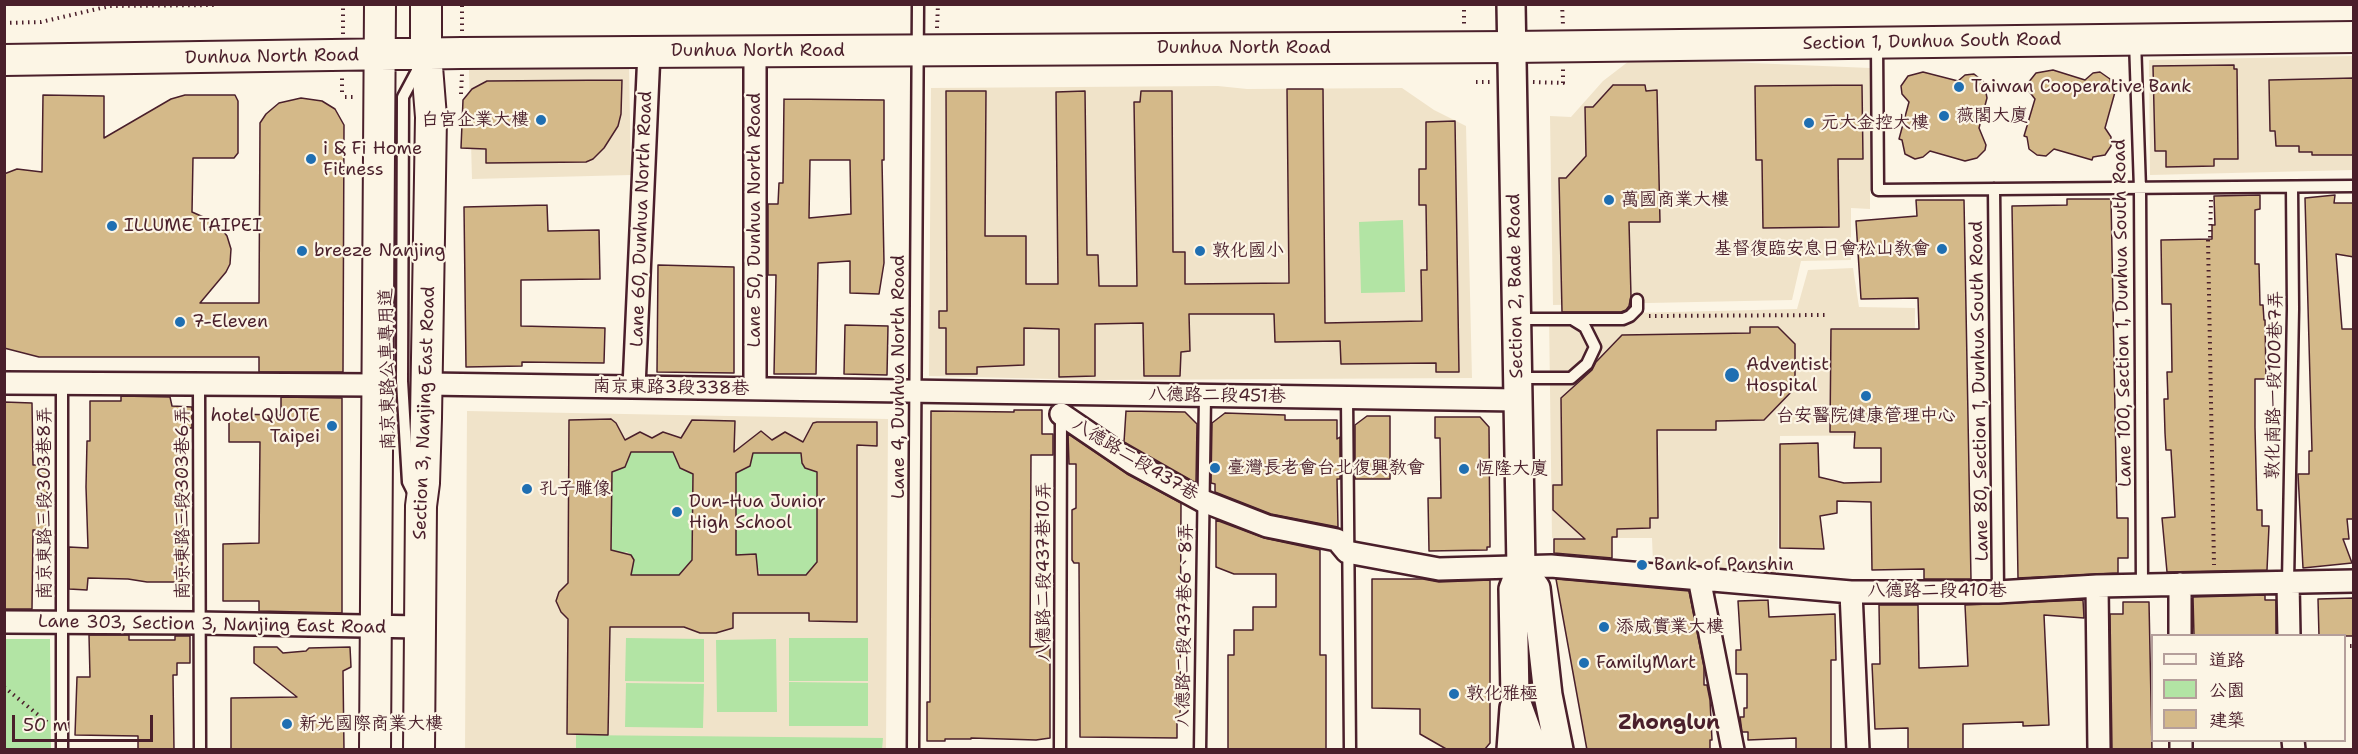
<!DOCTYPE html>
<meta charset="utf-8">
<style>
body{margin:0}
#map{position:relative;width:2358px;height:754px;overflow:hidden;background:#fcf5e5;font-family:"Shantell Sans","LXGW WenKai TC",sans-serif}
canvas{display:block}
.frame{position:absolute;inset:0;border:6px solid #4a1f2b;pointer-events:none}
.legend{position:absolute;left:2151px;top:634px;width:195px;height:108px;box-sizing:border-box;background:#fcf5e5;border:2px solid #b59f9b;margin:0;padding:8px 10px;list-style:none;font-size:18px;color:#4a1f2b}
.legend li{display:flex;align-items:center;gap:12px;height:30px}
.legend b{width:30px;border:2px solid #b59f9b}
.scale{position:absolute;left:12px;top:715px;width:141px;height:27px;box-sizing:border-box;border:3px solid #4a1f2b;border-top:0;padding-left:8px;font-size:18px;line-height:21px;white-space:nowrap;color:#4a1f2b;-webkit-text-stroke:4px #fcf5e5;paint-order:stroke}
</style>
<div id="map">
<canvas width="2358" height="754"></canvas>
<div class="frame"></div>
<ul class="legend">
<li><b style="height:8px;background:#fcf5e5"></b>道路</li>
<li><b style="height:16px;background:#b2e4a4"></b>公園</li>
<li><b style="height:16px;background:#d4b989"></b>建築</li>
</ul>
<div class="scale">50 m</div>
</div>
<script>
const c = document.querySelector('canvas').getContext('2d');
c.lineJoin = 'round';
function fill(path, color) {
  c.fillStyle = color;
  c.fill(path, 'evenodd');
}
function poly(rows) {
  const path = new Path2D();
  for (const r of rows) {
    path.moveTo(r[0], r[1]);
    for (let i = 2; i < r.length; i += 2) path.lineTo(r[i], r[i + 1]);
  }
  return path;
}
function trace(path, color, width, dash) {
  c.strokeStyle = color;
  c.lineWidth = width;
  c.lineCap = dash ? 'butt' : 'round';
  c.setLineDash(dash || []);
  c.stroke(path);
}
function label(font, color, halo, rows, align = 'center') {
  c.font = font + ' "Shantell Sans","LXGW WenKai TC",sans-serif';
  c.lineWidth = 4.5;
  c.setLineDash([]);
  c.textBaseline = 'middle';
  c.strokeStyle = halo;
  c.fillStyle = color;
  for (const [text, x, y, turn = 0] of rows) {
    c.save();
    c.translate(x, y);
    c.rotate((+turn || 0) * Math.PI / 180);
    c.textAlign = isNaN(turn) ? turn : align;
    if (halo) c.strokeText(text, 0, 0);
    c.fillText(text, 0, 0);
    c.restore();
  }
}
fill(poly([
 [2353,56,2353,170,2150,175,2149,60],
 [1633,58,1870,68,1870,209,1851,208,1851,260,1801,261,1792,300,1553,305,1550,116,1571,117,1603,81],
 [629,66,631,175,472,179,469,70],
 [1218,86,1247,89,1402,88,1434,110,1466,126,1472,378,1095,380,929,376,931,88],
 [1853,268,1859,307,1915,308,1914,435,1780,436,1777,577,1723,574,1715,566,1653,563,1652,538,1552,538,1549,315,1797,309,1808,270],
 [467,411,888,419,886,749,465,750]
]), '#f0e3c9');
fill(poly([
 [1403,220,1405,292,1361,293,1359,222],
 [624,452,680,452,676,457,678,465,684,470,693,469,692,564,685,567,684,575,623,575,634,560,631,555,627,552,622,553,611,563,612,469,622,469,627,464,628,457],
 [748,453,804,453,801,458,803,466,811,470,817,469,817,566,811,568,810,575,760,575,760,571,754,566,753,555,746,555,736,562,736,467,744,469,750,466,752,458],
 [626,638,704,639,704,682,625,681],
 [789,638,868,638,868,681,789,681],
 [5,639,50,639,51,749,5,749],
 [776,639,777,712,717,712,716,640],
 [789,682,868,683,868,726,789,726],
 [626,683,704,684,703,728,625,727],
 [576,735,883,738,882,750,576,750]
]), '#b2e4a4');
const building = poly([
 [2234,65,2234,69,2237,69,2238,159,2214,159,2214,166,2166,167,2166,151,2155,151,2153,66,2234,65],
 [2053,70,2085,80,2093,73,2100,72,2110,79,2113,92,2115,92,2105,128,2111,137,2111,146,2105,155,2093,157,2092,160,2054,149,2046,156,2037,155,2029,149,2027,137,2024,136,2035,99,2028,90,2028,83,2036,73,2053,70],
 [1923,72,1958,81,1965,75,1974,74,1984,82,1987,98,1979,128,1986,145,1985,150,1977,158,1965,161,1930,151,1923,157,1915,159,1905,154,1902,140,1899,139,1909,102,1902,94,1901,86,1908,76,1923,72],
 [2354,78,2354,155,2312,155,2312,152,2299,152,2299,146,2276,146,2275,131,2270,131,2269,80,2354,78],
 [622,80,621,114,618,126,604,148,593,159,586,162,486,163,486,149,461,148,463,100,472,89,487,81,622,80],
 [1613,85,1645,85,1646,91,1657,90,1660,222,1629,222,1631,296,1629,306,1626,310,1621,312,1562,312,1559,178,1566,178,1586,156,1585,107,1593,107,1613,85],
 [1862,85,1863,159,1838,159,1839,227,1763,228,1762,160,1756,160,1755,86,1862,85],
 [1287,89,1323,89,1325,323,1422,321,1421,270,1427,270,1426,205,1419,205,1419,169,1426,169,1426,122,1455,121,1459,372,1436,372,1436,363,1341,364,1340,341,1275,342,1274,314,1189,314,1190,351,1181,352,1180,376,1144,376,1143,323,1095,324,1095,376,1059,377,1059,329,1024,328,1024,365,977,367,977,374,946,374,946,328,939,328,939,311,947,311,946,91,986,91,985,236,1026,236,1026,284,1058,284,1056,92,1085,91,1087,255,1098,255,1099,286,1137,286,1134,102,1140,102,1141,91,1172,91,1173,252,1185,252,1185,284,1289,283,1287,89],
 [43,95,104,96,104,138,171,99,185,95,235,95,238,101,238,153,234,158,193,158,192,212,217,223,227,236,231,249,230,264,226,272,200,303,259,303,260,123,266,114,279,103,301,98,322,101,335,109,344,125,343,372,259,372,259,357,39,357,4,348,4,174,17,169,42,172,43,95],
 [784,99,884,100,884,160,882,160,884,263,879,294,850,293,850,261,818,263,816,374,774,374,776,275,768,275,768,204,778,204,779,183,783,183,784,99],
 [810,160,850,160,851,214,809,218,810,160],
 [2260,195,2260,209,2255,210,2255,264,2259,264,2260,305,2263,305,2264,320,2265,320,2266,379,2255,379,2255,427,2257,510,2262,510,2262,526,2269,526,2267,570,2167,572,2162,518,2175,517,2171,450,2166,450,2165,433,2164,399,2168,399,2167,372,2172,372,2171,304,2162,304,2161,240,2212,239,2212,225,2215,225,2214,196,2260,195],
 [2335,195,2334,203,2354,203,2354,257,2336,254,2342,329,2354,329,2354,519,2347,519,2349,539,2343,539,2352,563,2303,568,2298,474,2309,474,2309,451,2312,451,2305,198,2335,195],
 [2067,199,2111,199,2117,518,2128,518,2128,558,2118,558,2118,573,2018,578,2012,206,2067,205,2067,199],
 [1916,200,1964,200,1971,579,1924,579,1924,569,1872,570,1871,502,1837,501,1837,513,1820,516,1824,549,1780,548,1780,444,1818,443,1819,477,1844,483,1881,482,1881,448,1854,448,1855,432,1830,432,1831,329,1919,329,1918,298,1861,299,1856,221,1917,216,1916,200],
 [547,205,548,231,599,230,600,279,521,280,521,326,605,328,604,363,522,362,522,366,466,367,464,207,547,205],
 [658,265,734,267,734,373,657,372,658,265],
 [845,325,888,326,887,375,844,374,845,325],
 [1750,327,1778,327,1795,344,1795,388,1764,420,1716,421,1716,430,1657,430,1658,518,1650,518,1650,528,1617,529,1617,537,1612,537,1612,558,1554,553,1554,539,1585,539,1553,510,1553,485,1562,485,1561,398,1592,370,1596,362,1622,335,1750,333,1750,327],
 [121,396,170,397,172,406,192,407,192,428,182,428,182,582,147,582,128,579,88,578,87,590,69,589,69,547,88,548,86,487,87,441,90,441,90,401,121,401,121,396],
 [281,397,342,398,342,613,259,611,259,601,223,601,223,544,259,543,260,442,229,442,229,414,281,415,281,397],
 [4,402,32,403,33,465,47,465,47,530,33,530,32,609,4,609,4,402],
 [1014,410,1042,410,1042,434,1053,434,1053,455,1031,455,1030,647,1050,646,1050,738,1036,740,971,738,971,739,945,739,945,741,927,741,927,702,930,702,931,411,1014,412,1014,410],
 [1126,411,1185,412,1197,424,1196,483,1124,442,1126,411],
 [1225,413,1285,415,1285,420,1337,420,1337,439,1340,437,1340,479,1337,479,1338,527,1271,514,1215,492,1215,484,1211,483,1212,423,1225,413],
 [1367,416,1390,416,1390,479,1355,479,1355,425,1367,416],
 [1435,417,1480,417,1489,427,1490,547,1487,547,1487,550,1429,551,1428,498,1441,498,1440,438,1435,438,1435,417],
 [611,419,616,423,625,440,640,432,652,438,663,432,681,438,692,420,735,421,734,452,761,431,772,440,785,432,803,442,813,423,817,422,877,422,877,446,857,445,857,622,809,621,809,613,733,613,733,628,716,633,700,633,684,627,610,627,608,735,567,734,568,619,561,612,556,601,559,592,568,583,569,420,611,419],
 [631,452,673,452,680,468,693,474,692,560,679,575,631,575,634,560,631,555,611,550,612,472,625,467,631,452],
 [753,453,801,453,802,463,805,468,817,472,817,562,806,575,758,575,756,554,736,555,736,473,750,466,753,453],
 [1068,434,1127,474,1181,503,1180,721,1177,721,1177,738,1080,737,1079,563,1074,563,1072,560,1072,510,1076,508,1076,464,1069,464,1068,434],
 [1216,520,1264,538,1320,550,1320,655,1326,655,1326,749,1228,749,1228,655,1234,655,1234,630,1253,630,1253,607,1276,607,1276,574,1234,574,1216,567,1216,520],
 [1372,579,1423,579,1439,582,1490,580,1490,743,1485,749,1448,750,1420,734,1420,709,1372,708,1372,579],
 [1556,579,1689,591,1704,667,1704,685,1707,685,1710,700,1712,740,1710,740,1710,750,1587,750,1556,579],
 [2265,595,2265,600,2276,600,2276,635,2194,636,2193,597,2265,595],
 [2354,598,2354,636,2319,636,2318,599,2354,598],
 [1768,600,1769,617,1835,614,1836,660,1831,660,1831,750,1796,750,1796,738,1748,740,1748,732,1742,732,1740,717,1744,717,1744,708,1747,708,1747,674,1736,674,1736,650,1741,650,1738,601,1768,600],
 [2083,600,2084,618,2044,615,2049,725,2023,726,2023,722,1963,724,1963,750,1908,750,1908,728,1875,729,1872,664,1880,664,1879,605,1918,605,1919,668,1968,666,1965,605,2083,600],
 [2123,602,2149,602,2152,750,2112,750,2110,614,2123,614,2123,602],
 [89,635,129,635,129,640,175,640,175,636,190,636,190,663,177,663,177,675,173,675,174,750,138,750,138,736,75,735,77,677,90,677,89,635],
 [254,647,277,647,283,653,306,651,309,648,350,647,351,667,343,671,344,750,231,750,231,698,297,697,254,663,254,647]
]);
fill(building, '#d4b989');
trace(building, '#4a1f2b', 1.5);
const service = poly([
 [2135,40,2140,189,2142,585],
 [1877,45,1878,190,2354,186],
 [1994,189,1998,592],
 [1517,319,1572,319,1585,327,1595,347,1587,364,1571,378,1518,378],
 [1572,319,1623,319,1630,316,1637,309,1637,300],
 [62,383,62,750],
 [199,383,200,750],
 [1347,398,1350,750],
 [415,496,408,482,402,381,403,97,419,67],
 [2288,582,2293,309,2292,187],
 [913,750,918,4],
 [1060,750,1061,414],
 [1200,750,1205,396]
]);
const minor = poly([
 [755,51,755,389],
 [4,383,377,385],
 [427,384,1518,400],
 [634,387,649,52],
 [1061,414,1133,463,1203,501,1267,526,1337,540,1347,552,1439,569,1551,566,1851,592,1998,592,2097,586,2354,581],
 [1699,578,1733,750],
 [2288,582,2289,636],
 [2180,584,2180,636],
 [2097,586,2099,750],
 [1851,592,1858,750],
 [4,622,199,623,420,627],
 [2181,740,2181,750],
 [2293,740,2294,750]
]);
const tertiary = poly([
 [1511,4,1521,568,1513,589,1515,698,1534,750],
 [1521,568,1536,588,1548,695,1559,750],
 [1511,750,1514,708]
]);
const secondary = poly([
 [4,60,462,53,1511,47,2354,37],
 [375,750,380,4],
 [419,750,421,506,424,483,426,418,431,117,426,54,426,4]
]);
trace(service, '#4a1f2b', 15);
trace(minor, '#4a1f2b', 26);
trace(tertiary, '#4a1f2b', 32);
trace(secondary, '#4a1f2b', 34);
trace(poly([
 [1464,4,1464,26],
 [1562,4,1563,25],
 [4,23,41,22,110,6,216,5],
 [937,28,938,4],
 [462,31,462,4],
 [343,34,343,4],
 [1476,82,1490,82],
 [1533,82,1563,83,1563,69],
 [342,92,342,77],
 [461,94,462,74],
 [345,97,356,97],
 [2211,200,2210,239,2208,239,2214,565],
 [1649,316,1825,315],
 [2344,646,2354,646],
 [4,687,48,723]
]), '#4a1f2b', 4, [1.5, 4.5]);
trace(service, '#fcf5e5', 10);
trace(minor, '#fcf5e5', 21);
trace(tertiary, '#fcf5e5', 27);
trace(secondary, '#fcf5e5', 30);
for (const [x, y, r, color] of [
 [1959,87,6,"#1f6fb2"],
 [1944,116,6,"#1f6fb2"],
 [541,120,6,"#1f6fb2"],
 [1809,123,6,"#1f6fb2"],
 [311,159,6,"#1f6fb2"],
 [1609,200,6,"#1f6fb2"],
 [112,226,6,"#1f6fb2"],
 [1942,249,6,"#1f6fb2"],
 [302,251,6,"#1f6fb2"],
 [1200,251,6,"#1f6fb2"],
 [180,322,6,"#1f6fb2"],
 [1732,375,8,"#1f6fb2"],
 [1866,396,6,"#1f6fb2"],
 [332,426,6,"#1f6fb2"],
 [1215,468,6,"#1f6fb2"],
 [1464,469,6,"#1f6fb2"],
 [527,489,6,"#1f6fb2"],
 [677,512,6,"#1f6fb2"],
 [1642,565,6,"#1f6fb2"],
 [1604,627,6,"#1f6fb2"],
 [1584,663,6,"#1f6fb2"],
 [1454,694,6,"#1f6fb2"],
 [287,724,6,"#1f6fb2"]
]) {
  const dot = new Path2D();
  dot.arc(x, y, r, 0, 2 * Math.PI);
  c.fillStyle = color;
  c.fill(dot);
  trace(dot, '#fcf5e5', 2);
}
label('18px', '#4a1f2b', '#fcf5e5', [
 ["Section 1, Dunhua South Road",1932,42,-1],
 ["Dunhua North Road",1244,48],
 ["Dunhua North Road",758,51],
 ["Dunhua North Road",272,57,-1],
 ["Lane 60, Dunhua North Road",642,219,-88],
 ["Lane 50, Dunhua North Road",755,220,-90],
 ["Section 2, Bade Road",1516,286,-91],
 ["Lane 100, Section 1, Dunhua South Road",2123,313,-91],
 ["南京東路公車專用道",388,369,-91],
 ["Lane 4, Dunhua North Road",899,377,-90],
 ["敦化南路一段100巷7弄",2275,385,-89],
 ["南京東路3段338巷",671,388,1],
 ["Lane 80, Section 1, Dunhua South Road",1980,391,-91],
 ["八德路二段451巷",1217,396,1],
 ["Section 3, Nanjing East Road",425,413,-88],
 ["八德路二段437巷",1135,460,31],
 ["南京東路三段303巷8弄",45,503,-90],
 ["南京東路三段303巷6弄",183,503,-90],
 ["八德路二段437巷10弄",1044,572,-90],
 ["八德路二段410巷",1937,591],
 ["Lane 303, Section 3, Nanjing East Road",212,625,1],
 ["八德路二段437巷6、8弄",1185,625,-89]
]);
label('18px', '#4a1f2b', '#fcf5e5', [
 ["Taiwan Cooperative Bank",1971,87],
 ["薇閣大廈",1956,116],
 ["白宮企業大樓",529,120,"right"],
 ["元大金控大樓",1821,123],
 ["i & Fi Home",323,149],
 ["Fitness",323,170],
 ["萬國商業大樓",1621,200],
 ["ILLUME TAIPEI",124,226],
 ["基督復臨安息日會松山教會",1930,249,"right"],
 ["breeze Nanjing",314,251],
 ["敦化國小",1212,251],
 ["7-Eleven",192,322],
 ["Adventist",1746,365],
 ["Hospital",1746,386],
 ["hotel QUOTE",320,416,"right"],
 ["Taipei",320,437,"right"],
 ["台安醫院健康管理中心",1866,416,"center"],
 ["臺灣長老會台北復興教會",1227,468],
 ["恆隆大廈",1476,469],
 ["孔子雕像",539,489],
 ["Dun-Hua Junior",689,502],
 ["High School",689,523],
 ["Bank of Panshin",1654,565],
 ["添威實業大樓",1616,627],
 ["FamilyMart",1596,663],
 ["敦化雅極",1466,694],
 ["新光國際商業大樓",299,724]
], 'left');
label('bold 21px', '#4a1f2b', '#fcf5e5', [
 ["Zhonglun",1669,724]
]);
</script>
